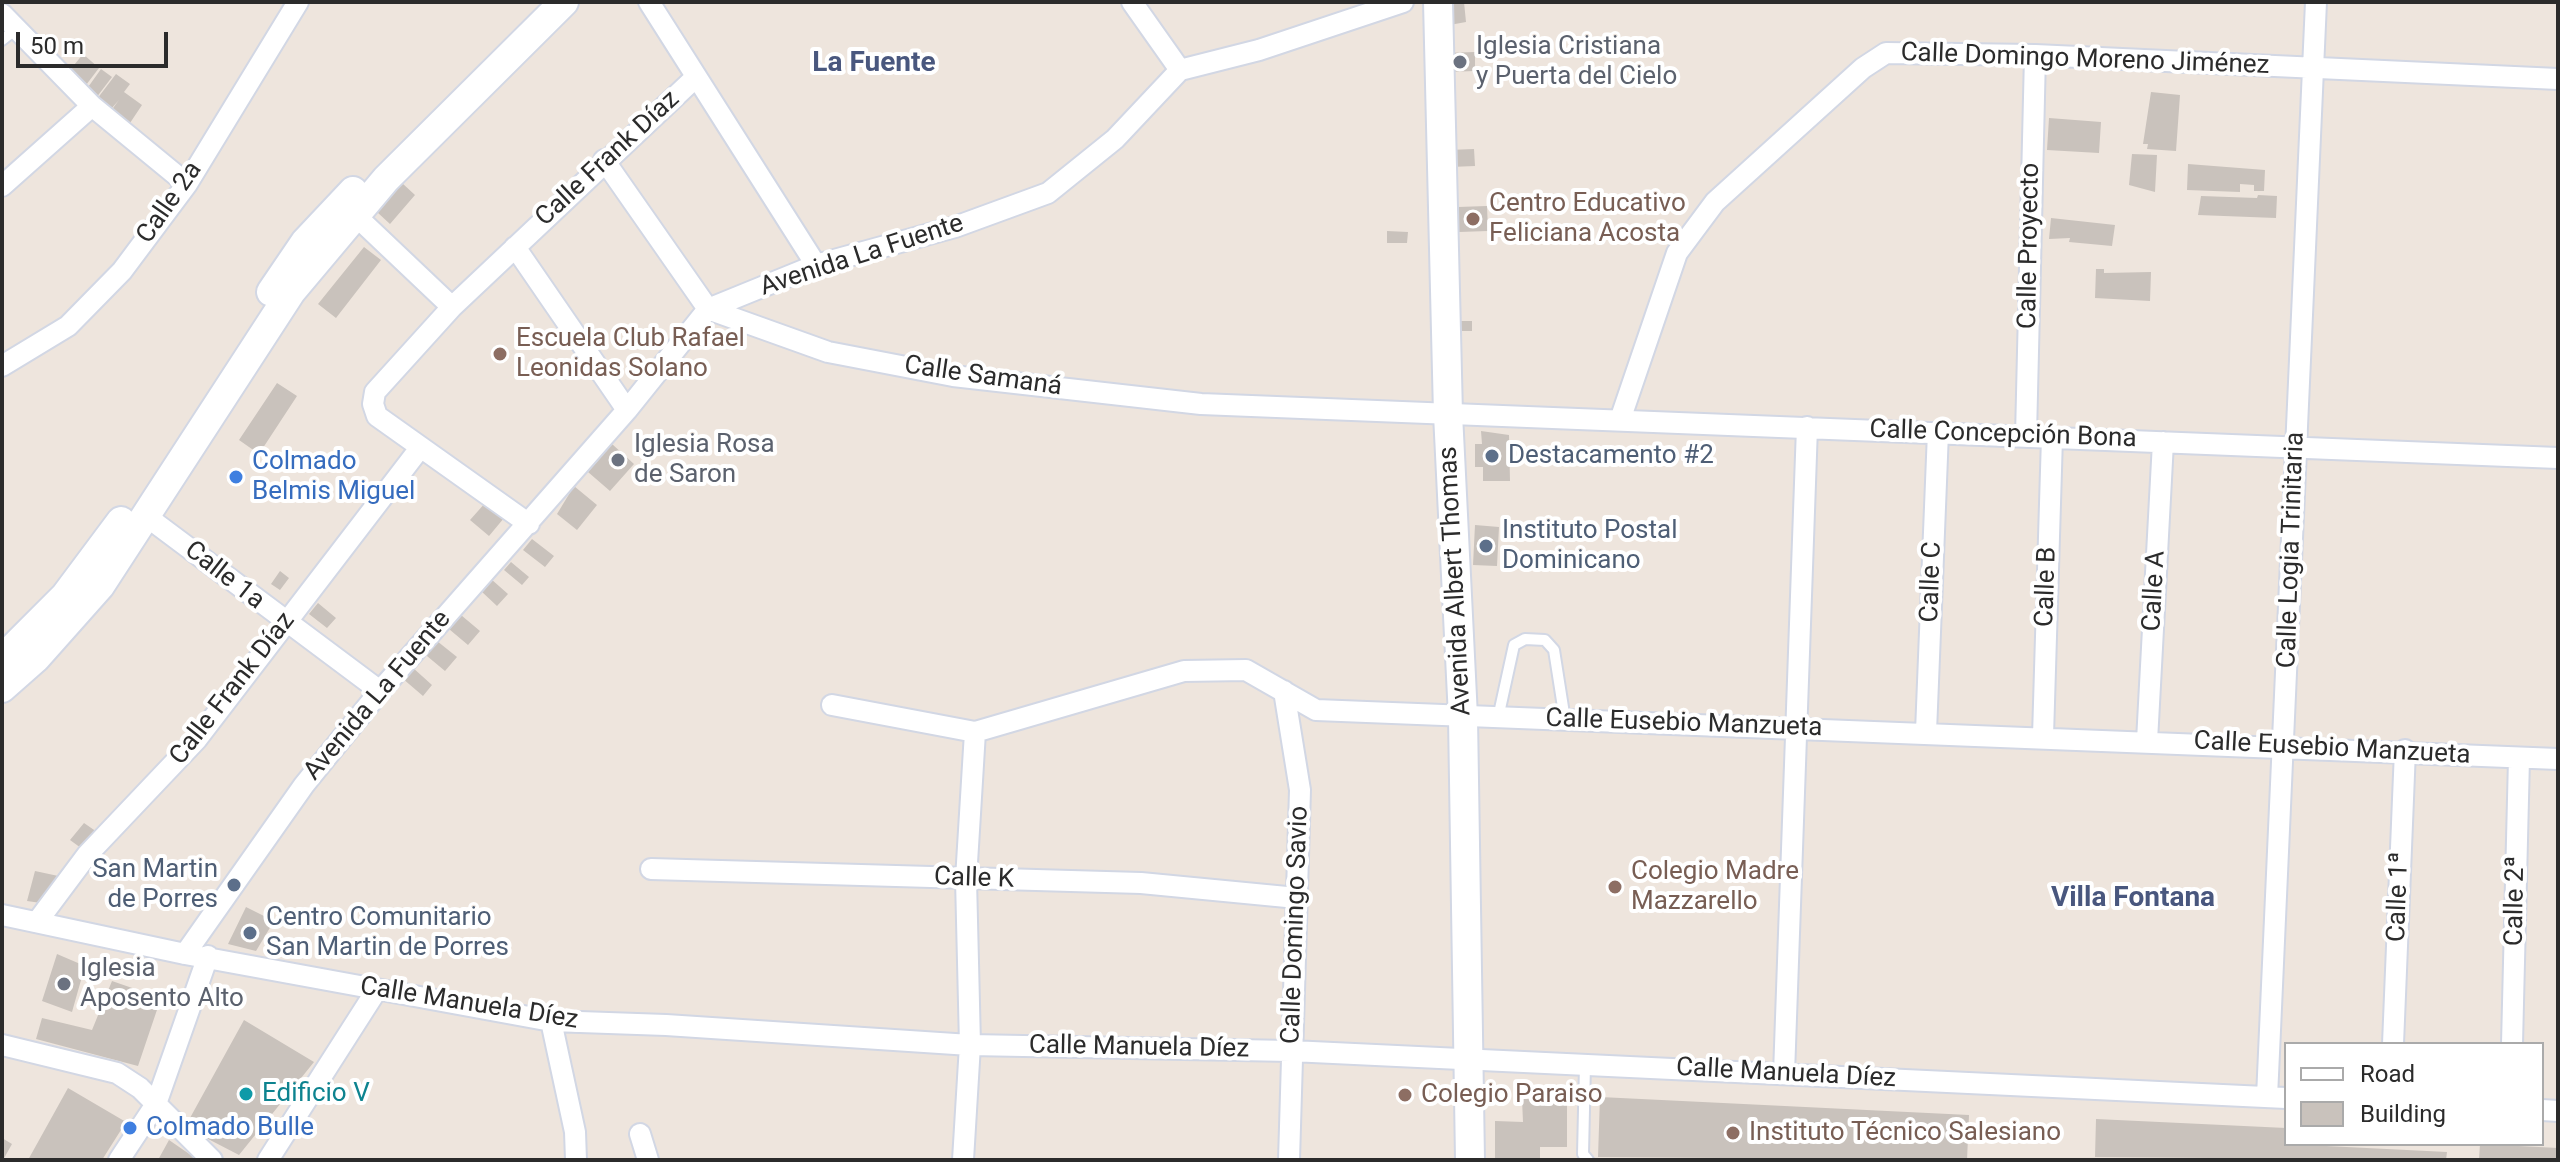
<!DOCTYPE html>
<meta charset="utf-8">
<style>
body{margin:0}
#map{position:relative;width:2560px;height:1162px;overflow:hidden;background:#eee5dd;font-family:Roboto,sans-serif}
canvas{display:block}
.frame{position:absolute;inset:0;border:4px solid #2b2b2b;pointer-events:none}
.legend{position:absolute;left:2284px;top:1042px;width:260px;height:104px;box-sizing:border-box;background:#fff;border:2px solid #aaa;margin:0;padding:10px 14px;list-style:none;font-size:24px;color:#2b2b2b}
.legend li{display:flex;align-items:center;gap:16px;height:40px}
.legend b{width:40px;border:2px solid #aaa}
.scale{position:absolute;left:16px;top:32px;width:152px;height:36px;box-sizing:border-box;border:4px solid #2b2b2b;border-top:0;padding-left:10px;font-size:24px;line-height:28px;white-space:nowrap;color:#2b2b2b;-webkit-text-stroke:6px #fff;paint-order:stroke}
</style>
<div id="map">
<canvas width="2560" height="1162"></canvas>
<div class="frame"></div>
<ul class="legend">
<li><b style="height:10px;background:#fff"></b>Road</li>
<li><b style="height:22px;background:#c9c2bc"></b>Building</li>
</ul>
<div class="scale">50 m</div>
</div>
<script>
const c = document.querySelector('canvas').getContext('2d');
c.lineJoin = 'round';
function fill(path, color) {
  c.fillStyle = color;
  c.fill(path, 'evenodd');
}
function poly(rows) {
  const path = new Path2D();
  for (const r of rows) {
    path.moveTo(r[0], r[1]);
    for (let i = 2; i < r.length; i += 2) path.lineTo(r[i], r[i + 1]);
  }
  return path;
}
function trace(path, color, width, dash) {
  c.strokeStyle = color;
  c.lineWidth = width;
  c.lineCap = dash ? 'butt' : 'round';
  c.setLineDash(dash || []);
  c.stroke(path);
}
function label(font, color, halo, rows, align = 'center') {
  c.font = font + ' Roboto,sans-serif';
  c.lineWidth = 8;
  c.setLineDash([]);
  c.textBaseline = 'middle';
  c.strokeStyle = halo;
  c.fillStyle = color;
  for (const [text, x, y, turn = 0] of rows) {
    c.save();
    c.translate(x, y);
    c.rotate((+turn || 0) * Math.PI / 180);
    c.textAlign = isNaN(turn) ? turn : align;
    if (halo) c.strokeText(text, 0, 0);
    c.fillText(text, 0, 0);
    c.restore();
  }
}
fill(poly([
 [1443,2,1464,2,1466,22,1444,26],
 [1475,52,1475,71,1446,72,1446,53],
 [83,54,99,68,83,89,66,75],
 [101,69,112,77,96,98,86,90],
 [116,74,130,84,124,92,142,105,126,129,107,116,119,100,111,109,97,99],
 [2151,92,2180,95,2176,151,2147,149,2148,144,2143,144],
 [2049,118,2101,122,2099,153,2047,150],
 [1474,149,1475,166,1450,167,1449,150],
 [2132,154,2157,155,2155,192,2129,185],
 [2188,164,2265,170,2264,191,2254,191,2254,185,2240,184,2240,192,2187,190],
 [402,183,415,195,390,224,377,212],
 [2258,195,2277,196,2276,218,2198,215,2201,196,2257,198],
 [1487,206,1488,231,1459,232,1458,207],
 [2051,218,2115,225,2112,246,2069,242,2070,238,2049,239],
 [1387,231,1408,232,1407,243,1387,243],
 [364,247,381,260,336,318,318,304],
 [2096,269,2104,269,2104,273,2151,272,2150,301,2095,298],
 [1454,321,1472,321,1472,331,1454,331],
 [277,383,297,396,259,454,239,440],
 [1481,431,1509,435,1510,481,1483,481,1483,467,1475,467,1475,444,1482,444],
 [612,444,634,464,610,491,588,472],
 [574,486,597,505,577,530,557,514],
 [486,502,504,518,489,536,470,520],
 [1475,525,1499,527,1497,566,1473,565],
 [532,539,554,556,545,567,523,550],
 [511,562,529,577,522,585,504,570],
 [280,571,289,578,280,590,271,584],
 [491,579,508,594,497,606,481,591],
 [318,603,336,618,327,628,309,614],
 [455,610,480,631,468,645,443,624],
 [432,637,457,657,445,671,421,651],
 [412,667,432,685,423,696,402,678],
 [84,823,97,832,81,848,70,840],
 [35,871,63,877,41,903,27,901],
 [246,907,274,921,256,951,228,944],
 [57,954,85,966,72,1012,42,1001],
 [112,981,161,998,138,1066,36,1039,42,1018,92,1030],
 [244,1020,314,1062,239,1155,185,1127],
 [68,1088,126,1122,102,1160,28,1160],
 [1600,1097,1969,1115,1967,1160,1598,1157],
 [1522,1099,1567,1099,1567,1147,1540,1147,1540,1160,1495,1160,1495,1121,1523,1122],
 [2096,1119,2286,1128,2286,1144,2447,1152,2446,1160,2095,1157],
 [2,1138,12,1144,3,1160,2,1160],
 [169,1140,198,1160,158,1160],
 [2480,1144,2558,1148,2558,1160,2479,1160]
]), '#c9c2bc');
const service = poly([
 [2,40,16,29],
 [1498,718,1514,645,1525,639,1545,640,1554,650,1565,720],
 [1585,1065,1583,1154,1588,1160]
]);
const minor = poly([
 [649,2,816,265],
 [1132,2,1180,70],
 [2,14,92,106,187,184],
 [604,160,708,309,828,352,953,376,1201,404,2558,458],
 [2,186,92,106],
 [355,215,452,307],
 [515,247,627,410],
 [2,366,68,326,122,271,187,184,298,2],
 [1620,420,1677,253,1715,202,1863,68,1886,53,2035,55,2558,79],
 [2026,436,2035,55],
 [146,516,380,691],
 [529,524,377,416,373,404,375,392,452,307,696,77],
 [1284,691,1300,790,1289,1160],
 [832,705,975,732,1184,671,1246,670,1316,710,2558,759],
 [1926,732,1938,432],
 [2043,736,2052,437],
 [2147,741,2163,442],
 [651,869,1141,883,1297,898],
 [2,915,185,954,551,1021,666,1025,970,1045,1291,1051,2286,1098],
 [37,922,87,855,197,739,420,448],
 [185,954,304,785,380,691,627,410,708,309,816,265,955,227,1048,193,1115,139,1180,70,1259,50,1403,2],
 [551,1021,575,1132,576,1160],
 [2393,1044,2405,750],
 [2512,1044,2519,758],
 [2,1045,117,1073,140,1088,212,1160],
 [1784,1074,1807,427],
 [2267,1097,2316,2],
 [2542,1110,2558,1111],
 [640,1134,648,1160],
 [119,1160,156,1104,208,956],
 [268,1160,376,991],
 [963,1160,970,1045,966,879,975,732]
]);
const secondary = poly([
 [1438,2,1448,414,1463,717,1470,1160],
 [271,292,305,242,353,191],
 [2,659,65,596,121,521],
 [2,688,36,658,100,586,291,292,386,179,564,2]
]);
trace(service, '#d2d7e4', 14);
trace(minor, '#d2d7e4', 24);
trace(secondary, '#d2d7e4', 32);
trace(service, '#fff', 10);
trace(minor, '#fff', 20);
trace(secondary, '#fff', 28);
for (const [x, y, r, color] of [
 [1460,62,8,"#6b7280"],
 [1473,219,8,"#8d6e63"],
 [500,354,8,"#8d6e63"],
 [1492,456,8,"#5c6f8a"],
 [618,460,8,"#6b7280"],
 [236,477,8,"#3f7fe0"],
 [1486,546,8,"#5c6f8a"],
 [234,885,8,"#5c6f8a"],
 [1615,887,8,"#8d6e63"],
 [250,933,8,"#5c6f8a"],
 [64,984,8,"#6b7280"],
 [246,1094,8,"#0f9aa8"],
 [1405,1095,8,"#8d6e63"],
 [130,1128,8,"#3f7fe0"],
 [1733,1133,8,"#8d6e63"]
]) {
  const dot = new Path2D();
  dot.arc(x, y, r, 0, 2 * Math.PI);
  c.fillStyle = color;
  c.fill(dot);
  trace(dot, '#fff', 3);
}
label('26px', '#5b616d', '#fff', [
 ["Iglesia Cristiana",1476,47],
 ["y Puerta del Cielo",1476,77],
 ["Iglesia Rosa",634,445],
 ["de Saron",634,475],
 ["Iglesia",80,969],
 ["Aposento Alto",80,999]
], 'left');
label('26px', '#2b2b2b', '#fff', [
 ["Calle Domingo Moreno Jiménez",2085,60,2],
 ["Calle Frank Díaz",608,159,-43],
 ["Calle 2a",170,203,-55],
 ["Calle Proyecto",2030,246,-89],
 ["Avenida La Fuente",862,256,-18],
 ["Calle Samaná",983,377,8],
 ["Calle Concepción Bona",2003,435,2],
 ["Calle Logia Trinitaria",2292,550,-88],
 ["Calle 1a",224,576,38],
 ["Avenida Albert Thomas",1456,581,-93],
 ["Calle C",1932,582,-88],
 ["Calle B",2047,587,-88],
 ["Calle A",2155,591,-87],
 ["Calle Frank Díaz",233,689,-52],
 ["Avenida La Fuente",378,696,-50],
 ["Calle Eusebio Manzueta",1684,724,2],
 ["Calle Eusebio Manzueta",2332,749,3],
 ["Calle K",974,879,2],
 ["Calle 1ª",2399,897,-88],
 ["Calle 2ª",2516,901,-89],
 ["Calle Domingo Savio",1296,925,-88],
 ["Calle Manuela Díez",469,1004,9],
 ["Calle Manuela Díez",1139,1048,1],
 ["Calle Manuela Díez",1786,1074,3]
]);
label('26px', '#785e54', '#fff', [
 ["Centro Educativo",1489,204],
 ["Feliciana Acosta",1489,234],
 ["Escuela Club Rafael",516,339],
 ["Leonidas Solano",516,369],
 ["Colegio Madre",1631,872],
 ["Mazzarello",1631,902],
 ["Colegio Paraiso",1421,1095],
 ["Instituto Técnico Salesiano",1749,1133]
], 'left');
label('26px', '#4e5e75', '#fff', [
 ["Destacamento #2",1508,456],
 ["Instituto Postal",1502,531],
 ["Dominicano",1502,561],
 ["San Martin",218,870,"right"],
 ["de Porres",218,900,"right"],
 ["Centro Comunitario",266,918],
 ["San Martin de Porres",266,948]
], 'left');
label('26px', '#366cbe', '#fff', [
 ["Colmado",252,462],
 ["Belmis Miguel",252,492],
 ["Colmado Bulle",146,1128]
], 'left');
label('26px', '#0d838f', '#fff', [
 ["Edificio V",262,1094]
], 'left');
label('bold 28px', '#49577e', '#fff', [
 ["La Fuente",874,64],
 ["Villa Fontana",2133,899]
]);
</script>
